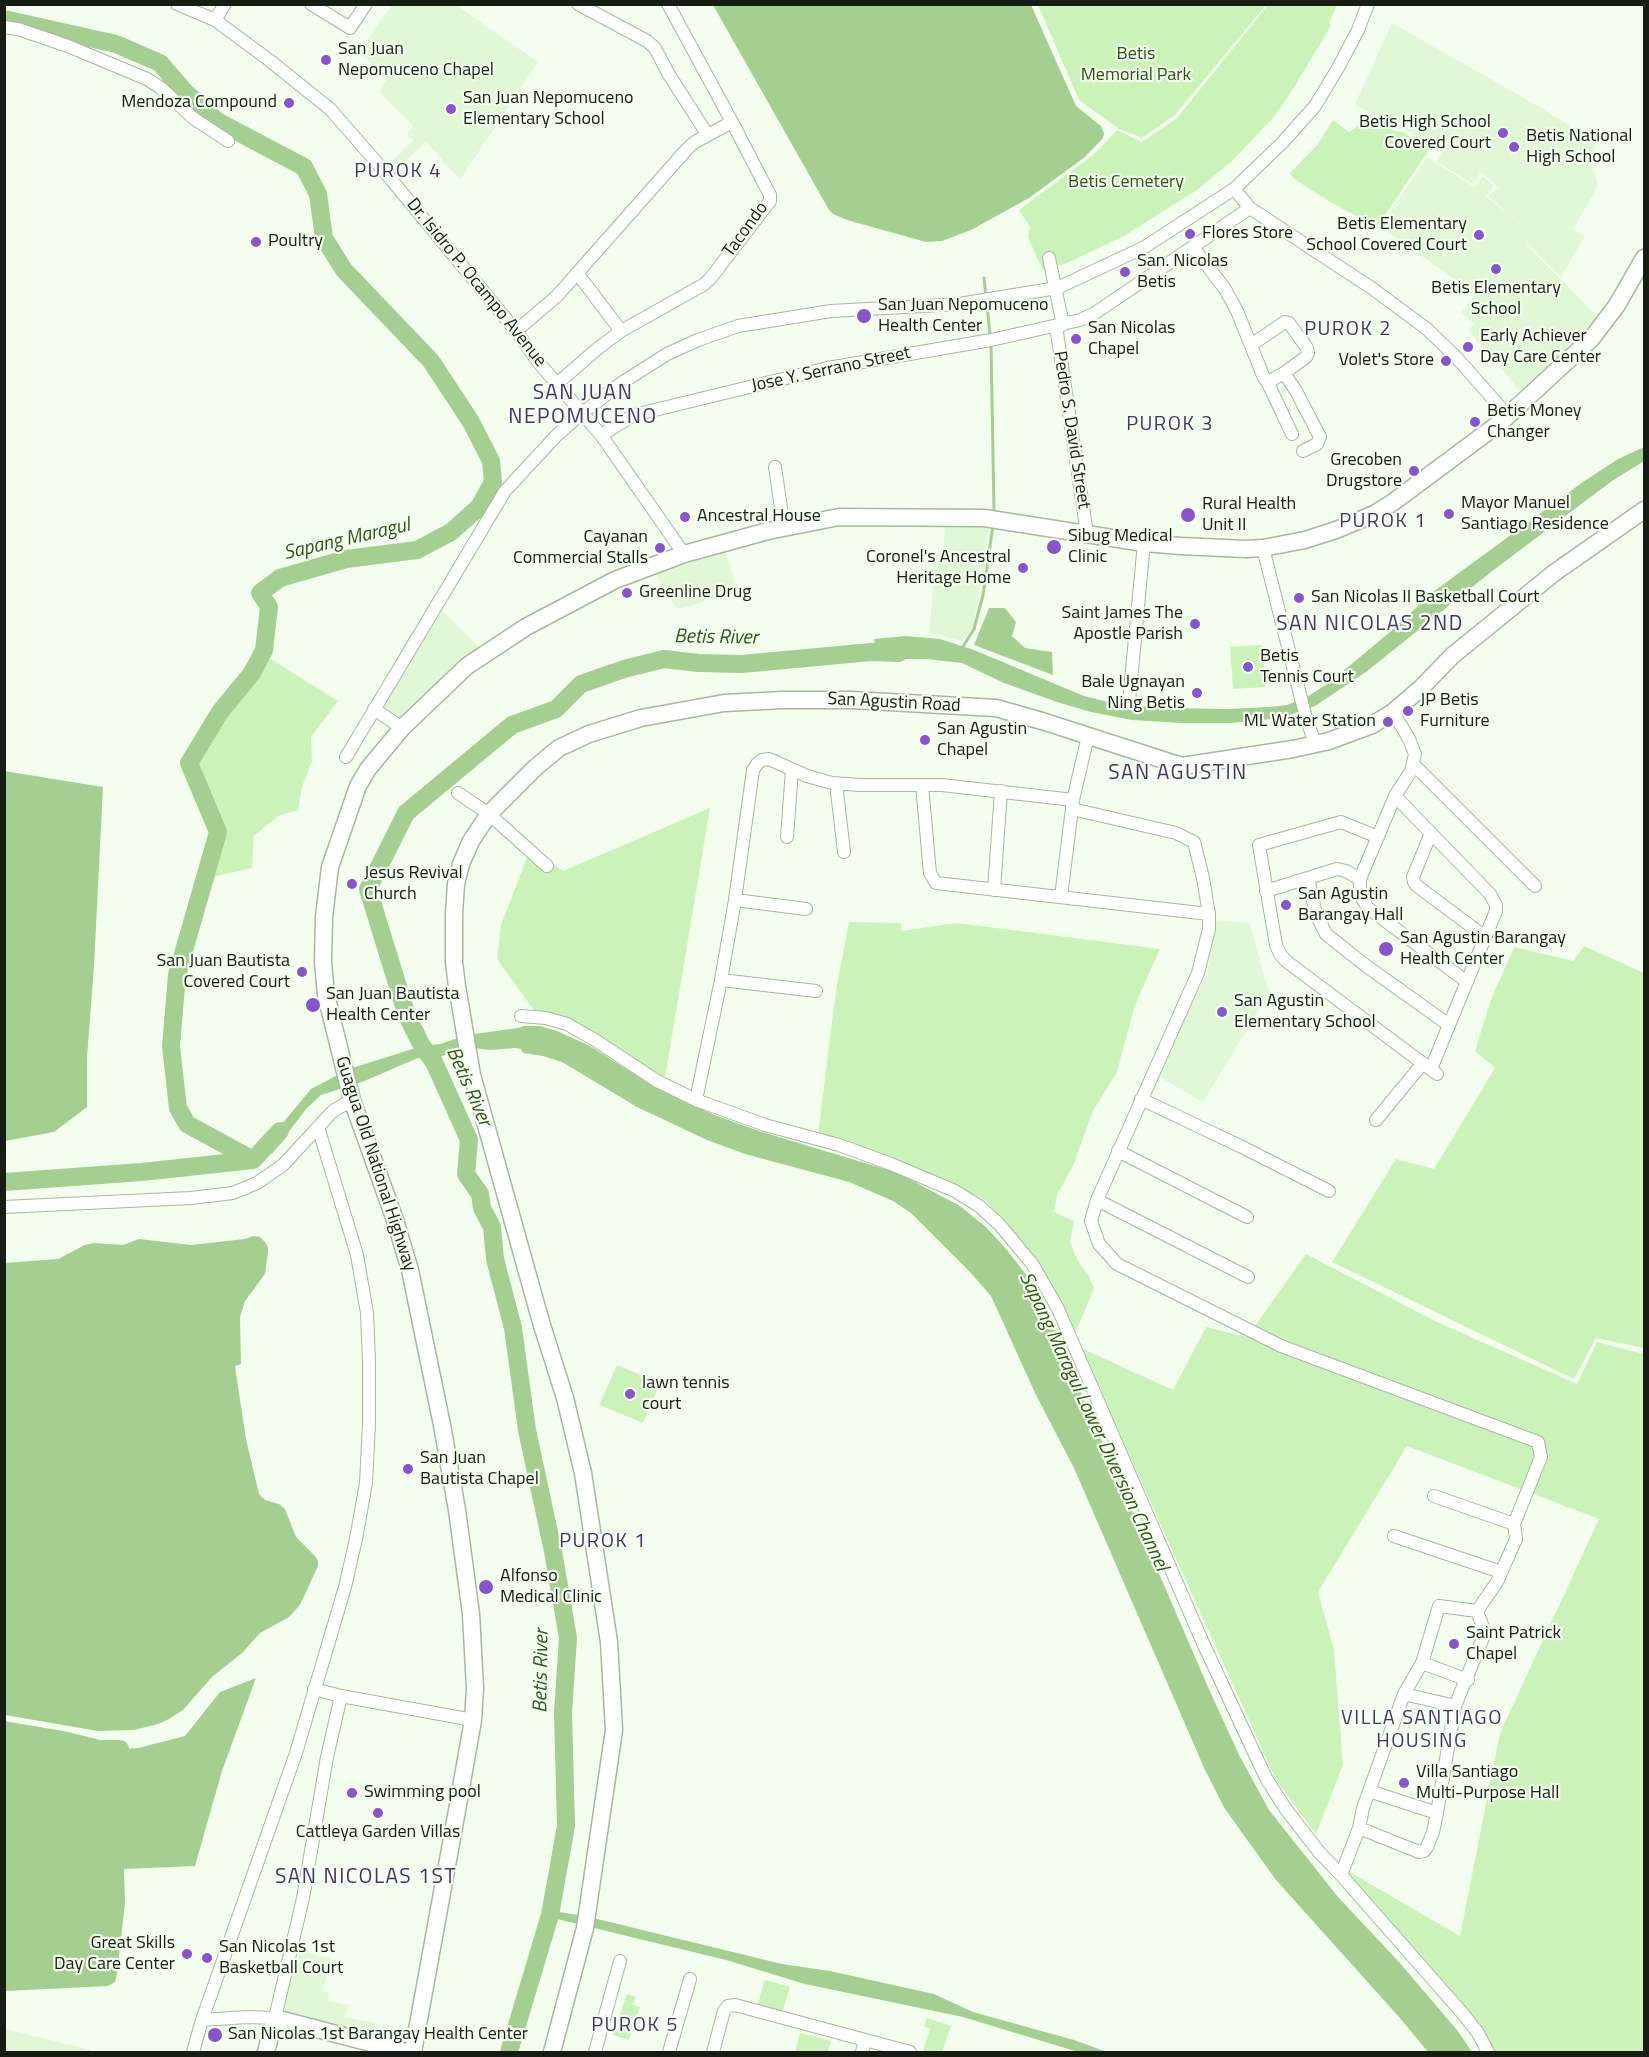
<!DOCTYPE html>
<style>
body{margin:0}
#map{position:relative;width:1649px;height:2057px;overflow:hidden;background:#f3feee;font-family:"Titillium Web",sans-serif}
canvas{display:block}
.frame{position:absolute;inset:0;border:6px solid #161d13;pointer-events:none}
</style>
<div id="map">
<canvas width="1649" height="2057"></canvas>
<div class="frame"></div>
</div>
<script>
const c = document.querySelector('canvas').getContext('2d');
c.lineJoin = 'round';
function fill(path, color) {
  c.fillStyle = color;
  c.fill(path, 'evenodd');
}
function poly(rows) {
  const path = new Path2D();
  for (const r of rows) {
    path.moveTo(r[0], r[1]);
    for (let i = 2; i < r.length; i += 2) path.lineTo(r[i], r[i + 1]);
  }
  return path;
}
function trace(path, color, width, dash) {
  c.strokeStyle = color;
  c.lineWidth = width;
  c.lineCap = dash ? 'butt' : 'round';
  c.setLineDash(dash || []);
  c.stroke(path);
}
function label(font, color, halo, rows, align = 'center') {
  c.font = font + ' "Titillium Web",sans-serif';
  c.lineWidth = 4.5;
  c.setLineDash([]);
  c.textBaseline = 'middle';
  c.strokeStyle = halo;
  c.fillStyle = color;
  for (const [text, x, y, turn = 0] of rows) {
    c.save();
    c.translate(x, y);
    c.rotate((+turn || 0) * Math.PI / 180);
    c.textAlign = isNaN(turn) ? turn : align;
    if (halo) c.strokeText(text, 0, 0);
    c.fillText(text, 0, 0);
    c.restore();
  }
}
fill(poly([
 [393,4,456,5,538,62,460,180,426,142,395,170,390,163,413,141,407,134,413,126,379,92,388,77,358,52],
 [1392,23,1538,106,1597,142,1590,158,1598,186,1573,229,1585,236,1561,277,1528,244,1526,236,1527,245,1598,317,1521,392,1468,330,1474,324,1461,312,1476,294,1380,227,1427,157,1474,187,1483,176,1494,186,1486,196,1527,230,1489,197,1498,187,1481,172,1473,184,1437,162,1442,152,1404,129,1396,129,1355,104],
 [945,522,989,524,984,565,973,627,962,641,929,633,935,563,943,558],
 [724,547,736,585,722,593,697,604,677,609,652,568],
 [440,608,480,648,471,653,400,726,378,711],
 [1215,920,1250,923,1269,994,1203,1102,1156,1075,1179,1033,1175,1030,1207,975],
 [292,1950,331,1958,323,1991,330,1993,328,2001,348,2005,345,2017,375,2023,371,2041,277,2018],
 [5,2029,91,2050,90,2052,5,2052]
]), '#e1f8d6');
fill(poly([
 [1038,5,1266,4,1266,5,1175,115,1142,138,1119,129,1079,100],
 [1268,5,1337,5,1329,23,1331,25,1325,36,1290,94,1273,118,1232,161,1197,190,1124,236,1067,263,1043,271,1028,237,1030,227,1019,210,1093,155,1117,130,1142,142,1177,118],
 [1371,117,1396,131,1403,132,1429,150,1377,227,1332,203,1294,179,1290,173,1318,144,1333,120,1349,132],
 [1262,645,1266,687,1233,689,1230,647],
 [269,658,338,701,311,737,312,761,302,787,298,810,278,816,254,836,252,868,212,877,219,832,193,763,223,714],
 [710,808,665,1078,569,1020,534,1011,497,959,501,925,531,847,563,871],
 [849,922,901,923,902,931,957,923,1160,949,1135,1005,1117,1072,1093,1111,1073,1166,1057,1195,1054,1212,1074,1221,1070,1242,1078,1261,1088,1274,1094,1289,1075,1333,1037,1262,986,1201,958,1186,818,1135,836,990],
 [1584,946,1644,973,1644,1348,1596,1338,1574,1379,1332,1262,1396,1159,1434,1169,1495,1068,1475,1051,1490,1002,1514,947,1573,961],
 [1306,1254,1437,1322,1577,1384,1597,1342,1644,1354,1644,2052,1493,2052,1347,1880,1348,1871,1460,1936,1500,1733,1599,1519,1407,1446,1318,1592,1334,1650,1343,1765,1316,1834,1276,1780,1081,1348,1173,1390,1206,1327,1247,1337],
 [617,1365,660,1383,643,1423,599,1405],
 [765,1980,790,1987,781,2017,756,2009],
 [627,1994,636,1997,633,2005,640,2007,629,2040,613,2035],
 [927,2018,951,2026,942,2052,923,2051,930,2029,924,2026],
 [800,2033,831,2041,828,2052,795,2052]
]), '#cbf3b9');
fill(poly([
 [713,5,1031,5,1076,106,1101,126,1104,133,1103,138,1085,157,1029,198,971,230,942,241,926,242,847,220,833,214,829,210],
 [1644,447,1644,461,1612,481,1491,572,1366,672,1315,706,1282,718,1231,723,1182,723,1132,720,1091,712,1057,702,1004,683,962,663,926,659,876,659,874,639,906,636,940,639,974,650,1084,696,1116,704,1164,708,1228,709,1269,707,1287,705,1307,697,1330,682,1390,632,1433,592,1583,482,1618,459],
 [989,608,1005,608,1016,622,1012,636,1025,648,1052,652,1053,675,974,645],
 [4,771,103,787,94,966,87,1058,87,1107,54,1132,5,1141],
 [524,1026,540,1026,557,1031,590,1046,648,1083,712,1114,759,1131,898,1173,960,1206,986,1227,1007,1250,1027,1276,1065,1350,1078,1386,1208,1687,1239,1755,1269,1810,1338,1897,1399,1962,1457,2030,1472,2052,1428,2052,1399,2017,1276,1880,1225,1809,1205,1770,1074,1468,1036,1395,991,1296,970,1272,911,1213,893,1201,849,1182,745,1154,707,1140,637,1107,562,1062,543,1056,523,1053,521,1049,515,1048,490,1050,473,1048,434,1058,418,1058,362,1082,321,1095,306,1109,272,1154,258,1145,277,1130,311,1089,349,1069,422,1046,440,1044,467,1035,518,1028],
 [253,1236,260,1237,265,1242,268,1247,268,1252,265,1274,245,1301,240,1317,241,1364,235,1366,237,1380,246,1439,259,1494,265,1500,279,1504,285,1509,296,1537,316,1557,318,1561,318,1566,300,1605,289,1617,260,1633,242,1653,212,1677,183,1710,169,1719,158,1724,134,1730,98,1731,5,1715,5,1263,58,1259,85,1245,94,1243,123,1245,139,1239,191,1245,245,1239],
 [256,1678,222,1771,195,1866,124,1869,125,1903,117,1974,115,1982,108,1986,5,1991,5,1732,62,1741,99,1751,138,1748,185,1736,220,1692],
 [559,1912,585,1916,782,1964,830,1971,934,1994,973,2012,1074,2040,1107,2052,1078,2052,963,2017,805,1984,726,1960,557,1919,553,1915]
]), '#a5cf91');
trace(poly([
 [984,278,986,297],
 [987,303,990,336],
 [991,342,994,513],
 [962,648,974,629,983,595,993,525]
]), '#a5cf91', 3);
trace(poly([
 [4,19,116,44,160,63,185,92,217,121,304,167,318,194,324,238,344,270,431,361,471,422,491,461,493,482,479,507,451,532,417,550,346,559,280,578,260,593,269,607,264,650,252,673,220,712,189,763,218,832,177,975,171,1046,178,1108,187,1124,253,1160],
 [253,1160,280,1131],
 [4,1182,142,1172,253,1160],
 [4,1730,63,1740,99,1749,120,1749],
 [509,2052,550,1915,566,1826,563,1712,568,1638,553,1551,527,1430,513,1328,495,1259,492,1227,482,1208,480,1194,466,1174,469,1140,434,1062,422,1046,407,1016,368,889,406,813,512,725,556,709,581,684,624,669,664,659,698,663,742,664,871,652,899,653]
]), '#a5cf91', 18);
const street = poly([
 [177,4,215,20,269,60,330,109,385,172,516,331,539,363,601,435,684,554],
 [311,4,350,28,366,4],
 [578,4,647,41,655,48,668,73,707,134],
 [215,20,225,4],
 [4,27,18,29,68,46,147,79,161,88,193,118,228,141],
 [1234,189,1250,208,1373,289,1427,329,1457,358,1508,416],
 [1193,247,1225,289,1237,311,1264,378,1267,381,1292,434],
 [1049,258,1063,325],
 [577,273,621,331],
 [1056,326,1087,534],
 [516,331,557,296,687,149,695,142,732,122],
 [1251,345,1285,322,1289,323,1307,348,1308,353,1306,357,1284,373,1270,381,1267,381],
 [1284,373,1296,391,1320,437,1317,444,1303,451],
 [558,383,597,349,621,331,703,285,710,279,770,201,770,195,732,122,668,4],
 [601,435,634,415,828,368,991,340,1080,320,1095,313,1250,208],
 [775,467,784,528],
 [1263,548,1306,718,1315,743],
 [1129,701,1144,543],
 [374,709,402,728],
 [1393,712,1409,739,1415,754,1411,771,1395,796,1360,879,1360,895,1368,908,1467,982],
 [346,757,505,491,556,436,581,414,620,384,667,354,698,340,738,326,831,311,959,304,1057,288,1143,248,1234,189,1283,142,1315,106,1338,68,1358,30,1368,4],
 [1413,764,1535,886],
 [836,783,844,852],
 [922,785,930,873,936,883,1209,914],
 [458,793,489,814,547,866],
 [1395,796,1490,894,1496,905,1496,911,1431,1069],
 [1072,809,1176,833,1194,842,1203,878,1209,914,1209,929,1198,973,1097,1200,1091,1221,1099,1244,1117,1264,1281,1346,1538,1442,1541,1457,1514,1524,1516,1539,1497,1582,1477,1611],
 [1431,833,1413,877,1414,882,1417,886,1484,936],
 [787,837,792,770],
 [1378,837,1341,822,1259,845,1276,945,1280,954,1286,961,1437,1074],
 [1308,878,1316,914,1326,934,1365,965,1449,1025],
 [994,890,1001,791],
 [1266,891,1337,869,1346,871,1360,879],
 [1061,897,1073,800,1088,736],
 [735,900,806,909],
 [721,980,816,991],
 [521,1016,546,1018,567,1024,595,1040,657,1081,696,1100,765,1125,839,1145,891,1164,955,1191,979,1206,999,1224,1033,1265,1058,1309,1203,1643,1266,1778,1285,1808,1319,1852,1341,1875,1464,2015,1478,2033,1488,2052],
 [1141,1099,1242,1147,1329,1191],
 [696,1100,721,980,735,900,753,770,757,764,762,760,769,759,807,776,832,783,860,785,942,785,1073,800],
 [1376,1120,1423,1063],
 [1118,1151,1247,1217],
 [1097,1200,1248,1277],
 [4,1207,191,1198,233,1193,257,1183,283,1165,333,1111,352,1100],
 [1434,1496,1514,1524],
 [1394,1536,1501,1572],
 [1422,1663,1468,1680],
 [314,1689,341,1696,473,1720],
 [1404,1694,1455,1706],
 [1437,1813,1455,1706,1485,1633,1477,1611],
 [1359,1828,1419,1852,1424,1851,1427,1847,1433,1832,1437,1813,1369,1791],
 [1341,1875,1359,1828,1363,1808,1404,1694,1422,1663,1439,1606,1477,1611],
 [202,2020,247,2017,275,2018,303,1898,327,1757,341,1696],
 [193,2052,202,2020,296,1753,345,1587,356,1539,366,1483,369,1424,369,1361,367,1313,357,1255,318,1127],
 [595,2052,620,1961],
 [669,2052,690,1979],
 [713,2052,724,2011,728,2006,735,2005,910,2052],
 [862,2052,865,2040]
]);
const secondary = poly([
 [266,2052,275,2018,405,2052],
 [413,2052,456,1816,473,1720,475,1688,471,1614,457,1510,442,1425,410,1270,395,1220,352,1100,326,995,323,962,324,917,330,867,358,786,368,769,402,728,467,666,526,627,615,580,684,554,768,531,839,517,984,518,1144,543,1181,546,1246,549,1263,548,1305,540,1336,530,1374,514,1392,503,1501,422,1592,338,1617,305,1644,258],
 [552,2052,585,1928,614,1730,609,1642,583,1473,565,1398,541,1322,472,1075,457,986,454,962,454,914,456,884,461,864,471,841,489,814,536,767,559,748,589,734,641,718,724,703,783,700,852,700,996,708,1042,721,1182,766,1293,749,1329,741,1372,725,1393,712,1421,688,1452,656,1554,573,1644,510]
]);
trace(street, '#a6b89d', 14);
trace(secondary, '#a6b89d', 19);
trace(street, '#fff', 12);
trace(secondary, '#fff', 16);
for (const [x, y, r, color] of [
 [326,60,6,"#8754cd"],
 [289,103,6,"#8754cd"],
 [451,109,6,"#8754cd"],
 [1503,133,6,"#8754cd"],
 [1514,147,6,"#8754cd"],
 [1190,234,6,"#8754cd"],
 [1479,235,6,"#8754cd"],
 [256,242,6,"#8754cd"],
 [1496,269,6,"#8754cd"],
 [1125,272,6,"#8754cd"],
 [864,316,8,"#8754cd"],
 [1076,339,6,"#8754cd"],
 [1468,347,6,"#8754cd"],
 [1446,361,6,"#8754cd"],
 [1475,422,6,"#8754cd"],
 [1414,471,6,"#8754cd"],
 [1449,514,6,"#8754cd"],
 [1188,515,8,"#8754cd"],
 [685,517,6,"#8754cd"],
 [1054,547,8,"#8754cd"],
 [660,548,6,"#8754cd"],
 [1023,568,6,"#8754cd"],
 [627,593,6,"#8754cd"],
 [1299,598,6,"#8754cd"],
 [1195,624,6,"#8754cd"],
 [1248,667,6,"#8754cd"],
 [1197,693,6,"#8754cd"],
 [1408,711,6,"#8754cd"],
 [1388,722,6,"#8754cd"],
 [925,740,6,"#8754cd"],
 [352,884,6,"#8754cd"],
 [1286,905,6,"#8754cd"],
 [1386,949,8,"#8754cd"],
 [302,972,6,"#8754cd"],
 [313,1005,8,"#8754cd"],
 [1222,1012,6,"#8754cd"],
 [630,1394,6,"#8754cd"],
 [408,1469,6,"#8754cd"],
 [486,1587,8,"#8754cd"],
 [1454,1644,6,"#8754cd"],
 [1404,1783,6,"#8754cd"],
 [352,1793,6,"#8754cd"],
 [378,1813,6,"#8754cd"],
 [187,1954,6,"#8754cd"],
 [207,1958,6,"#8754cd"],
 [215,2035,8,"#8754cd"]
]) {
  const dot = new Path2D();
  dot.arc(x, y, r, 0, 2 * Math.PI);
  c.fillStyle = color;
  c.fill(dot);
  trace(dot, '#f3feee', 2);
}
label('18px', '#161d13', '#f3feee', [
 ["San Juan",338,50],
 ["Nepomuceno Chapel",338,71],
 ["San Juan Nepomuceno",463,99],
 ["Elementary School",463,120],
 ["Mendoza Compound",277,103,"right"],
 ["Betis High School",1491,123,"right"],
 ["Covered Court",1491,144,"right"],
 ["Betis National",1526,137],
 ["High School",1526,158],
 ["Betis Elementary",1467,225,"right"],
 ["School Covered Court",1467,246,"right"],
 ["Flores Store",1202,234],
 ["Poultry",268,242],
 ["San. Nicolas",1137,262],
 ["Betis",1137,283],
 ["Betis Elementary",1496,289,"center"],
 ["School",1496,310,"center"],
 ["San Juan Nepomuceno",878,306],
 ["Health Center",878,327],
 ["San Nicolas",1088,329],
 ["Chapel",1088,350],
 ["Early Achiever",1480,337],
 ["Day Care Center",1480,358],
 ["Volet's Store",1434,361,"right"],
 ["Betis Money",1487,412],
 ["Changer",1487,433],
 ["Grecoben",1402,461,"right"],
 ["Drugstore",1402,482,"right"],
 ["Mayor Manuel",1461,504],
 ["Santiago Residence",1461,525],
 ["Rural Health",1202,505],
 ["Unit II",1202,526],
 ["Ancestral House",697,517],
 ["Sibug Medical",1068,537],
 ["Clinic",1068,558],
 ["Cayanan",648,538,"right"],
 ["Commercial Stalls",648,559,"right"],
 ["Coronel's Ancestral",1011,558,"right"],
 ["Heritage Home",1011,579,"right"],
 ["Greenline Drug",639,593],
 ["San Nicolas II Basketball Court",1311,598],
 ["Saint James The",1183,614,"right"],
 ["Apostle Parish",1183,635,"right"],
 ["Betis",1260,657],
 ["Tennis Court",1260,678],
 ["Bale Ugnayan",1185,683,"right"],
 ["Ning Betis",1185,704,"right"],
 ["JP Betis",1420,701],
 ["Furniture",1420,722],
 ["ML Water Station",1376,722,"right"],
 ["San Agustin",937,730],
 ["Chapel",937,751],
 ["Jesus Revival",364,874],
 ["Church",364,895],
 ["San Agustin",1298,895],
 ["Barangay Hall",1298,916],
 ["San Agustin Barangay",1400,939],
 ["Health Center",1400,960],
 ["San Juan Bautista",290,962,"right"],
 ["Covered Court",290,983,"right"],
 ["San Juan Bautista",326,995],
 ["Health Center",326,1016],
 ["San Agustin",1234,1002],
 ["Elementary School",1234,1023],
 ["lawn tennis",642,1384],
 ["court",642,1405],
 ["San Juan",420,1459],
 ["Bautista Chapel",420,1480],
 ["Alfonso",500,1577],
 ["Medical Clinic",500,1598],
 ["Saint Patrick",1466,1634],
 ["Chapel",1466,1655],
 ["Villa Santiago",1416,1773],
 ["Multi-Purpose Hall",1416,1794],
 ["Swimming pool",364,1793],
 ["Cattleya Garden Villas",378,1833,"center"],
 ["Great Skills",175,1944,"right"],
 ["Day Care Center",175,1965,"right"],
 ["San Nicolas 1st",219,1948],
 ["Basketball Court",219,1969],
 ["San Nicolas 1st Barangay Health Center",228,2035]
], 'left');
label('18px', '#2d5315', '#f3feee', [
 ["Betis",1136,55],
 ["Memorial Park",1136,76],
 ["Betis Cemetery",1126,183]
]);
label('18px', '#161d13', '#f3feee', [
 ["Tacondo",746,230,-54],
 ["Dr. Isidro P. Ocampo Avenue",476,283,51],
 ["Jose Y. Serrano Street",831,370,-12],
 ["Pedro S. David Street",1071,430,81],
 ["San Agustin Road",894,703,3],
 ["Guagua Old National Highway",375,1164,72]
]);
c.letterSpacing = '1.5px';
label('20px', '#48316c', '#f3feee', [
 ["PUROK 4",398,172],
 ["PUROK 2",1348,330],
 ["PUROK 3",1170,425],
 ["PUROK 1",1383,522],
 ["PUROK 1",603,1542],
 ["VILLA SANTIAGO",1422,1719],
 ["HOUSING",1422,1742],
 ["PUROK 5",635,2026]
]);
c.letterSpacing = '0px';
label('italic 20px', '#305618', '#f3feee', [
 ["Sapang Maragul",347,540,-13],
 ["Betis River",716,638,1],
 ["Betis River",468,1087,66],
 ["Sapang Maragul Lower Diversion Channel",1093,1422,65],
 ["Betis River",542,1671,-89]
]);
c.letterSpacing = '1.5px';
label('21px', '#48316c', '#f3feee', [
 ["SAN JUAN",583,394],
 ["NEPOMUCENO",583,418],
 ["SAN NICOLAS 2ND",1370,625],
 ["SAN AGUSTIN",1178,774],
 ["SAN NICOLAS 1ST",366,1878]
]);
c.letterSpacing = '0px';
</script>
